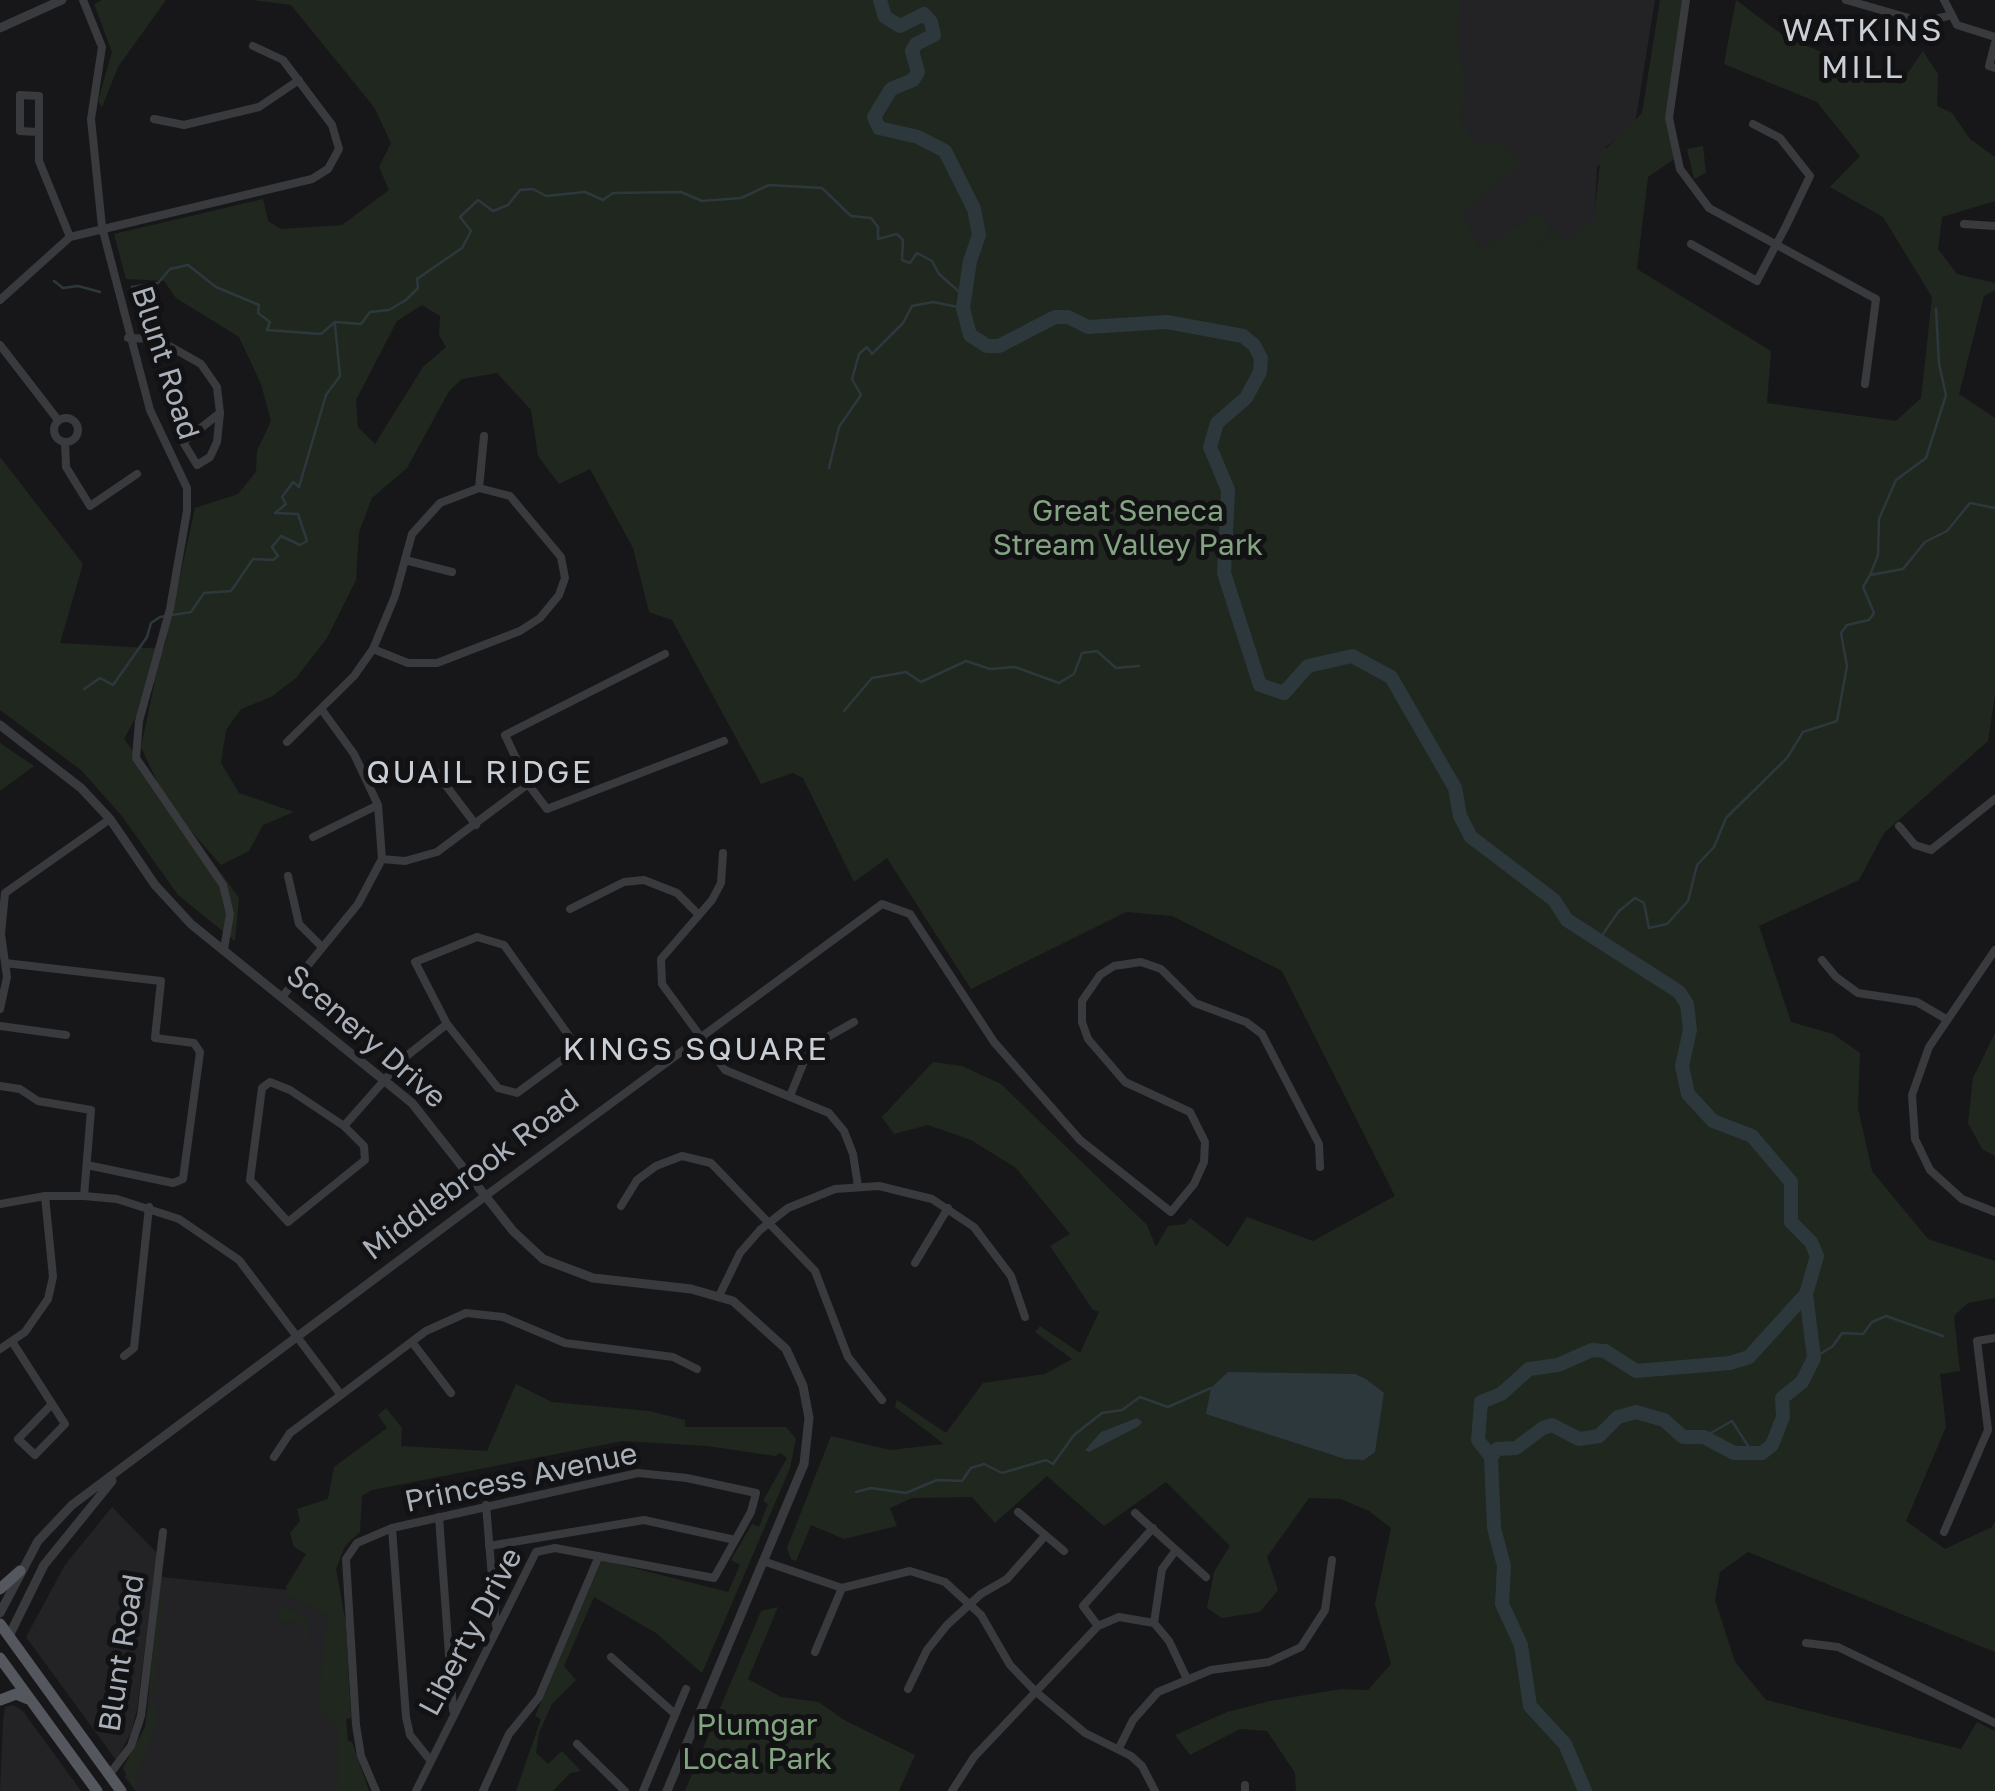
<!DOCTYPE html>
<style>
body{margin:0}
canvas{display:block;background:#171719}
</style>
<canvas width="1995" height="1791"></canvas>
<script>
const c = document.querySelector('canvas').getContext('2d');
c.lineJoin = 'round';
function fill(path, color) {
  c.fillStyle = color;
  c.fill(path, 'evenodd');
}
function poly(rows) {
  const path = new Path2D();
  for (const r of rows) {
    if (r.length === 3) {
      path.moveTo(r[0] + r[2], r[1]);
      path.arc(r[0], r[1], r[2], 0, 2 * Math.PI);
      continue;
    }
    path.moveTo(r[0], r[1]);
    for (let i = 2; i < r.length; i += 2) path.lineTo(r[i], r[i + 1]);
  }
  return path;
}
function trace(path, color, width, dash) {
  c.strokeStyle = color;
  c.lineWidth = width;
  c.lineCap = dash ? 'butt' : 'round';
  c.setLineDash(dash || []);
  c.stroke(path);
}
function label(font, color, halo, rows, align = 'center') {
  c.font = font + ' "Golos Text",sans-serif';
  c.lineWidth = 10;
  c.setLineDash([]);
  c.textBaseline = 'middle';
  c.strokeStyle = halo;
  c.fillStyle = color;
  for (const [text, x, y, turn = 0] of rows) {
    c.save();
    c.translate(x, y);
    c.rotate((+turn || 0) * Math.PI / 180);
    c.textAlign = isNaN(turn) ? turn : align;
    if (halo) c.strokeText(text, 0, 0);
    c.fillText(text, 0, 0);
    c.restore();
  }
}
fill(poly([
 [1425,0,1655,0,1635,124,1605,148,1609,155,1597,167,1593,260,1476,255,1320,196],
 [112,1507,157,1553,137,1709,131,1733,116,1760,26,1637,65,1565],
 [161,1577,337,1595,344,1774,354,1791,136,1791,125,1777,145,1728],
 [13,1705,22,1710,81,1791,0,1791,3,1722,5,1707]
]), '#232326');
fill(poly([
 [102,0,166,0,118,67,102,107,98,101,112,52,94,4],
 [252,0,1460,0,1457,35,1465,81,1461,122,1475,142,1504,145,1521,164,1460,214,1481,249,1537,213,1552,232,1526,254,1555,232,1564,242,1594,220,1601,154,1642,113,1660,0,1683,0,1666,118,1674,159,1648,177,1637,269,1771,351,1767,403,1896,421,1921,398,1932,297,1883,217,1830,187,1860,156,1817,102,1724,64,1736,0,1785,37,1900,84,1923,51,1938,74,1937,106,1952,113,1970,139,1995,157,1995,201,1942,217,1938,249,1957,274,1995,283,1995,290,1984,296,1959,394,1995,418,1995,696,1988,741,1884,833,1859,880,1759,926,1791,1022,1833,1034,1860,1053,1858,1108,1872,1171,1928,1239,1995,1261,1995,1298,1968,1303,1954,1316,1960,1371,1940,1374,1946,1427,1906,1521,1945,1549,1992,1527,1995,1521,1995,1652,1748,1552,1720,1572,1715,1600,1735,1662,1766,1700,1961,1749,1977,1722,1995,1731,1995,1791,1296,1791,1295,1773,1267,1731,1240,1729,1190,1755,1175,1735,1227,1712,1270,1701,1341,1689,1368,1690,1391,1664,1375,1604,1391,1528,1369,1511,1341,1499,1309,1498,1267,1557,1278,1590,1260,1612,1222,1618,1207,1608,1214,1572,1230,1546,1166,1482,1104,1526,1047,1476,995,1523,972,1497,912,1498,890,1508,897,1526,844,1539,811,1525,796,1561,791,1559,787,1548,831,1436,890,1450,944,1444,895,1407,897,1400,946,1433,983,1383,1045,1374,1072,1359,1035,1332,1040,1326,1080,1353,1099,1312,1093,1310,1050,1246,1070,1234,1016,1168,971,1140,928,1125,894,1134,882,1117,933,1062,962,1066,1001,1084,1147,1225,1156,1247,1168,1226,1185,1224,1190,1218,1228,1247,1247,1217,1313,1241,1395,1196,1282,971,1172,916,1126,912,971,989,887,858,854,882,803,778,793,773,761,784,672,620,649,612,633,548,590,469,559,484,538,456,531,410,497,373,462,379,449,391,407,468,372,498,359,532,356,580,327,638,296,678,271,697,241,709,226,730,221,763,239,793,294,812,263,825,249,851,221,865,189,829,239,898,235,941,178,895,122,816,81,770,0,710,0,457,83,564,60,643,164,649,195,508,238,494,256,472,257,451,271,421,261,384,239,337,176,298,164,281,126,279,114,234,263,199,268,221,281,229,342,225,389,190,379,167,391,143,374,107,291,5],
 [422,305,440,316,439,335,446,347,423,367,375,444,358,427,356,400,397,321],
 [155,681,141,747,159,786,124,739],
 [1703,146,1706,173,1694,179,1687,149],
 [0,743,34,766,0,791],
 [1995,1033,1995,1156,1982,1149,1968,1123,1973,1078],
 [516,1384,552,1402,649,1411,685,1420,685,1427,786,1427,796,1439,790,1468,702,1673,656,1633,594,1597,564,1666,576,1680,552,1704,539,1733,536,1753,548,1764,562,1751,581,1771,570,1773,553,1791,516,1791,541,1719,535,1716,602,1560,728,1592,740,1565,731,1560,752,1524,759,1527,768,1504,763,1501,787,1458,780,1453,775,1456,707,1446,623,1441,372,1490,362,1496,360,1532,345,1546,336,1569,346,1624,351,1718,346,1719,348,1741,352,1742,369,1791,337,1791,338,1730,318,1707,327,1614,288,1595,286,1587,306,1554,294,1547,290,1533,300,1521,297,1509,328,1499,334,1467,387,1428,378,1415,386,1408,402,1428,401,1446,487,1451],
 [166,1594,170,1596,163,1598,154,1690,160,1693,153,1694,149,1687,158,1609,160,1598],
 [277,1602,306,1617,309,1638,304,1638,304,1624,281,1621],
 [778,1607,748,1679,781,1697,819,1702,844,1720,915,1755,899,1791,685,1791,761,1611],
 [156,1704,157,1724,135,1776,135,1791,123,1768,145,1727,148,1709]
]), '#1f271f');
fill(poly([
 [1228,1372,1355,1374,1366,1379,1384,1393,1375,1452,1364,1460,1345,1459,1206,1414,1211,1388],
 [1137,1418,1142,1422,1139,1426,1089,1452,1085,1450,1101,1432]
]), '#2d383d');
trace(poly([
 [54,281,63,288,78,286,100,292],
 [132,287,158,283,170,269,188,265,216,287,259,305,258,313,270,322,267,330,321,334,335,322,361,324,370,312,389,310,406,300,418,288,417,279,462,248,471,231,460,217,478,200,493,211,508,205,520,190,533,189,546,196,585,192,603,200,613,193,681,192,702,201,741,198,769,185,822,188,851,216,871,218,878,227,878,239,897,234,903,240,902,260,910,263,917,253,932,261,939,274,964,296],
 [829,468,839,427,861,395,852,379,859,354,867,347,872,354,903,323,912,306,933,302,963,308],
 [1870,575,1878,555,1879,519,1896,480,1926,458,1946,395,1939,364,1936,309],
 [84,689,100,678,113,685,147,637,151,623,160,617,191,612,204,593,231,591,253,559,273,560,278,556,272,547,281,536,300,545,307,541,298,514,275,513,286,504,282,497,293,482,299,487,326,395,340,376,335,325],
 [844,711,872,678,906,672,921,682,966,661,990,669,1015,667,1059,683,1074,674,1082,653,1097,651,1116,668,1139,666],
 [1598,941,1619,911,1635,898,1644,903,1649,928,1667,924,1688,901,1697,865,1714,847,1726,818,1787,758,1803,732,1837,721,1847,666,1841,633,1847,625,1869,620,1874,613,1863,587,1870,575,1903,569,1925,542,1947,531,1970,503,1995,508],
 [1814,1358,1833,1346,1842,1333,1863,1334,1872,1322,1886,1316,1943,1336],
 [1704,1437,1732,1421,1752,1452],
 [856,1492,871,1488,906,1493,937,1480,962,1481,971,1468,984,1464,1002,1473,1046,1460,1053,1464,1074,1435,1102,1413,1122,1410,1140,1397,1168,1407,1211,1388]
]), '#2d383d', 2.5);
trace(poly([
 [880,0,885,17,900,26,924,14,931,22,934,35,916,44,912,51,918,72,913,80,891,89,874,117,879,128,918,137,945,151,974,209,979,235,970,261,963,308,970,335,987,346,999,346,1055,317,1068,317,1088,327,1167,322,1243,336,1254,345,1261,358,1260,372,1246,398,1217,423,1210,447,1228,490,1224,573,1260,685,1284,693,1308,666,1352,656,1391,677,1455,788,1460,816,1471,837,1554,900,1567,920,1679,992,1687,1004,1690,1030,1682,1066,1688,1094,1713,1121,1752,1136,1791,1182,1791,1222,1811,1242,1817,1256,1806,1294,1814,1358,1802,1382,1782,1398,1783,1417,1772,1445,1762,1453,1734,1453,1704,1437,1683,1437,1664,1420,1636,1412,1618,1417,1599,1436,1579,1439,1552,1425,1543,1428,1516,1448,1497,1449,1491,1457,1494,1528,1504,1566,1502,1604,1521,1645,1530,1706,1565,1744,1585,1791],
 [1491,1457,1478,1440,1481,1402,1501,1394,1529,1369,1558,1365,1592,1350,1605,1351,1636,1371,1730,1363,1749,1357,1806,1294]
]), '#2d383d', 14);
trace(poly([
 [83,0,102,47,91,119,102,227,150,410,187,488,187,511,170,609,139,721,136,758,223,885,230,914,224,949],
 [1686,0,1669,118,1680,169,1709,208,1876,299,1865,384],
 [1846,0,1923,22,1948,16],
 [1944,0,1957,25,1995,37],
 [1995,43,1989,66,1995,68],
 [154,119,184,125,259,107,299,80],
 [38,132,20,131,20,95,39,96,39,161,70,237],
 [1964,224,1995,226],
 [1691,244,1757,281,1786,226,1810,176,1780,138,1753,124],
 [0,300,70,237,312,179,328,169,339,149,332,125,283,60,253,46],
 [128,338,157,339,201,364,217,387,220,413,217,442,210,457,197,465,183,442,220,413],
 [0,345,58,420],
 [66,430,12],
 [65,442,66,467,90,506,137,474],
 [479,488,484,436],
 [405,560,452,572],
 [665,654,505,735,528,784,547,809,724,741],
 [287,742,354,676,373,649,395,596,412,534,440,503,479,488,510,496,561,557,565,578,559,595,540,618,520,631,437,663,408,663,373,649],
 [435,771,476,825],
 [1899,826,1915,845,1931,850,1995,799],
 [313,837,378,805],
 [723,853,721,883,712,900,661,959,662,984,725,1070,829,1113,844,1131,853,1154,858,1186],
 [382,859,405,861,437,852,528,784],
 [288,876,299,924,322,947],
 [570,909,624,882,644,880,677,893,699,915],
 [477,937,504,945,572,1040,570,1054,517,1093,498,1088,447,1024,415,962,477,937],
 [1995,950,1929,1047,1912,1095,1915,1139,1930,1170,1962,1199,1995,1212],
 [1822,960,1836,977,1858,993,1917,1002,1946,1019],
 [5,963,161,981,155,1038,194,1043,200,1052,183,1179,173,1183,87,1165],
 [282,997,358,904,382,859,378,805,354,754,322,710],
 [0,1009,7,977,1,934,5,893,110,819],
 [0,1026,66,1035],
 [0,1086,20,1089,38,1101,91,1110,84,1196],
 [790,1096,810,1047,854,1022],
 [344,1126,290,1090,270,1082,262,1088,250,1180,288,1222,365,1160,364,1146,344,1126,404,1058,447,1024],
 [484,1197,882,904,910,914,994,1042,1080,1140,1171,1212,1194,1184,1204,1162,1205,1142,1190,1112,1125,1082,1088,1039,1082,1022,1082,1001,1100,975,1114,966,1141,962,1161,969,1195,1003,1246,1022,1262,1034,1319,1144,1320,1167],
 [0,1204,45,1196,84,1196,117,1199,179,1219,239,1260,341,1395],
 [621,1206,637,1180,656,1166,682,1156,711,1163,815,1271,848,1357,882,1400],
 [915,1263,948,1208],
 [719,1296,740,1253,760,1230,788,1208,835,1189,879,1186,932,1199,974,1227,1011,1276,1025,1317],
 [412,1342,451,1393],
 [13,1343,65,1424,35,1455,18,1439,52,1404],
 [0,1349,25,1332,48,1299,53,1277,45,1196],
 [124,1356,134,1348,149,1207],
 [274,1457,290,1433,341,1395,426,1331,466,1313,503,1317,565,1343,673,1357,697,1369],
 [486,1505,496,1626],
 [1018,1512,1064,1551],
 [1135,1513,1206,1577],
 [439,1517,453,1710],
 [392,1528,406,1717,410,1735,430,1760],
 [1944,1532,1988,1430,1977,1341,1995,1338],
 [489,1546,644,1520,735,1540],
 [763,1561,842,1588,910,1571,945,1582,981,1615,1010,1665,1035,1691,1085,1733,1131,1756,1142,1766,1155,1791],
 [1154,1623,1162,1569,1176,1550],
 [1098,1626,1083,1606,1153,1528],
 [1806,1643,1838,1647,1995,1723],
 [815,1652,842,1588],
 [611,1657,675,1714],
 [908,1689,927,1650,947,1625,981,1594,1007,1579,1045,1536],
 [577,1744,625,1791],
 [1119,1748,1133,1720,1158,1692,1211,1670,1269,1662,1301,1647,1325,1610,1332,1560],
 [109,1775,131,1746,141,1716,163,1532],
 [376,1791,361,1756,356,1725,346,1559,357,1543,392,1528,638,1473,687,1478,756,1493,751,1512,714,1578,555,1548,536,1552,416,1791],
 [483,1791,509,1734,539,1697,599,1556],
 [643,1791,686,1689],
 [952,1791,974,1757,1098,1626,1119,1617,1154,1623,1169,1641,1187,1679],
 [1245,1791,1245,1785]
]), '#383a3e', 8);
trace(poly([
 [0,28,62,0],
 [0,725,81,788,110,819,155,885,191,924,412,1103,513,1231,543,1259,593,1278,691,1289,733,1301,786,1349,803,1386,809,1418,804,1464,667,1791],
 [0,1613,38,1541,72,1505,484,1197],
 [9,1636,44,1565,112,1481]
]), '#383a3e', 9);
trace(poly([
 [0,1589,20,1571],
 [0,1624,121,1791],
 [0,1658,97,1791],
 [0,1700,16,1694,28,1699]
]), '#54575d', 11);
label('30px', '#a9b0b9', '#121214', [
 ["Blunt Road",165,363,72],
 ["Scenery Drive",366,1037,41],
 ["Middlebrook Road",471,1175,-37],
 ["Princess Avenue",521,1478,-12],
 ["Liberty Drive",471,1632,-62],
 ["Blunt Road",122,1653,-81]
]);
label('30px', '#82a480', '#121214', [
 ["Great Seneca",1128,511],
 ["Stream Valley Park",1128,545],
 ["Plumgar",757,1725],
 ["Local Park",757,1759]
]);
c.letterSpacing = '2.5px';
label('32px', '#caced5', '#121214', [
 ["WATKINS",1863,31],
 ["MILL",1863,68],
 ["QUAIL RIDGE",480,773],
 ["KINGS SQUARE",696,1050]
]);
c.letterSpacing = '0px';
</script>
